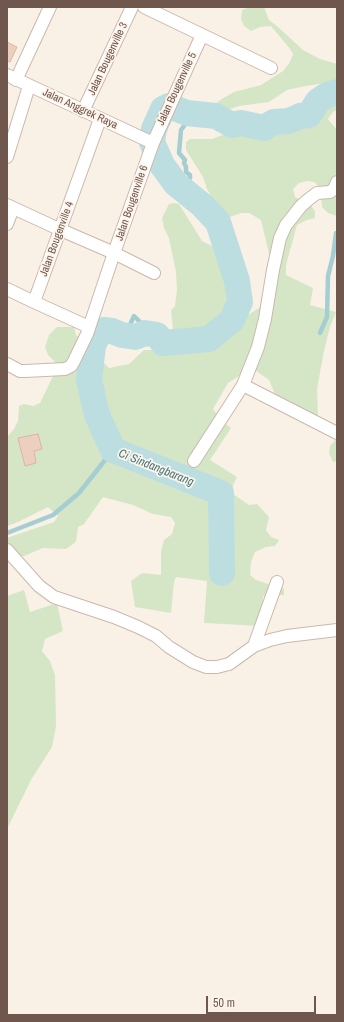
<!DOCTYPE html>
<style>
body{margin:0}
#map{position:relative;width:344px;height:1022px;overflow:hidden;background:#faf1e6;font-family:"Archivo Narrow",sans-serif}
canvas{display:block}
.frame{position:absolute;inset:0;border:8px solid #70574d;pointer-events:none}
.scale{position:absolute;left:206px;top:996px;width:110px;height:18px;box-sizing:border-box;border:2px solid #70574d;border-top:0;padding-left:5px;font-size:12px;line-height:14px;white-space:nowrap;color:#70574d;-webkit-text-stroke:3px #fdf5ec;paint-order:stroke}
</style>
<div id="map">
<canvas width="344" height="1022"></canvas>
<div class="frame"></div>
<div class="scale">50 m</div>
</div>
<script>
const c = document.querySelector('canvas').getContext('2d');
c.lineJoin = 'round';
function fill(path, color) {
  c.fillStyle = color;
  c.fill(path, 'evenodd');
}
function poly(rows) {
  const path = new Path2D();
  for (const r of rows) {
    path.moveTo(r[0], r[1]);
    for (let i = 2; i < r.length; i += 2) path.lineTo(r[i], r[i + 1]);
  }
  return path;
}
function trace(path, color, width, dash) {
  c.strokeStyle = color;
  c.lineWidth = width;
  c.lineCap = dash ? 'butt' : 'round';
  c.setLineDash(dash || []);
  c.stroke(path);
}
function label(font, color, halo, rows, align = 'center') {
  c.font = font + ' "Archivo Narrow",sans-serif';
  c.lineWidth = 3.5;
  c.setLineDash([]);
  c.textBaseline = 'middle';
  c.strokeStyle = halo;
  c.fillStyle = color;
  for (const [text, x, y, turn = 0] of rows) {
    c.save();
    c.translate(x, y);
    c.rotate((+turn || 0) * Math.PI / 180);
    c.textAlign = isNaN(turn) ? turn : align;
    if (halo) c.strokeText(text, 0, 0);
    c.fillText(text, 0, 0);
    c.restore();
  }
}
fill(poly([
 [250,7,264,7,269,20,277,26,303,50,320,59,337,64,337,81,306,86,287,90,269,102,239,106,227,110,216,111,213,107,220,100,234,92,261,85,283,71,290,62,293,54,290,49,271,26,260,27,251,31,244,26,241,19,242,10],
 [337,100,337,110,333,112,328,119,337,130,337,216,328,213,322,207,320,187,314,182,307,181,299,183,293,189,295,197,311,206,315,211,315,218,307,220,297,225,286,265,286,275,313,288,310,305,336,312,330,327,324,351,317,389,318,415,308,423,297,420,278,401,269,380,252,368,228,383,213,409,221,420,231,428,210,460,237,477,230,492,249,505,257,504,269,517,266,530,271,537,279,540,275,546,266,547,255,552,251,562,250,575,256,580,284,589,284,595,263,596,261,626,204,623,207,581,176,577,174,582,171,613,135,607,131,581,142,573,161,575,161,552,164,540,172,534,175,523,171,517,153,514,133,505,103,497,84,524,78,527,76,542,66,549,43,548,24,556,7,557,7,538,54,522,58,516,48,507,18,522,7,526,7,437,14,429,18,421,19,406,24,404,33,406,40,403,54,374,55,362,48,355,45,347,49,335,57,327,74,327,76,335,109,368,129,364,144,350,167,350,174,340,171,310,175,306,177,290,176,272,169,238,164,228,162,218,169,204,174,203,179,204,202,241,212,246,220,255,230,278,234,297,233,308,239,316,245,317,262,306,273,270,261,220,249,213,241,213,225,219,207,189,203,177,186,150,186,142,190,139,212,139,230,132,242,129,275,131,305,123,324,106],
 [337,438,337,461,333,462,329,453,330,446],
 [24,590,30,612,57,603,63,631,45,639,42,651,50,661,55,675,56,726,52,747,31,780,7,829,7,596]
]), '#d5e6c6');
trace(poly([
 [180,187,182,182,190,178,190,175,186,172,186,167,184,163,185,160,179,153,181,130,184,126,187,113],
 [320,333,327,317,328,276,333,256,336,233],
 [128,335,129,327,134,316,140,322,145,333],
 [7,533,53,515,79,493,113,450]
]), '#a4ced2', 4.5);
trace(poly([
 [222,573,221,493,113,450,97,415,89,380,93,346,97,337,104,330,112,331,122,335,135,337,145,333,157,335,163,343,209,339,232,320,240,302,237,281,218,222,202,205,176,184,162,165,152,142,154,129,163,109,169,106,187,113,216,116,232,125,241,123,264,128,274,122,289,121,300,116,309,115,318,101,327,95,337,92]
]), '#bcdee1', 26);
const building = poly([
 [7,42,17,47,10,62,7,61,7,42],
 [38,434,42,449,34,451,36,463,25,466,18,438,38,434]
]);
fill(building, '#eccfc0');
trace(building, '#ddb5a2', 1);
const minor = poly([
 [144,7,271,68],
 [7,75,153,143],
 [16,80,50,7],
 [83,111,132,7],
 [7,157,29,86],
 [7,205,61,230,114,253,153,143,202,35],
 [7,224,13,208],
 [7,289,34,302],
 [89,327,34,302,100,119],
 [7,364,20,371,25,371,65,369,71,366,74,361,87,334,114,253,154,273],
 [243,385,258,347,265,319,273,270,280,238,286,225,301,206,309,199,317,193,330,192,334,189,337,182],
 [194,461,243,385,337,433],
 [7,550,39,586,54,597,114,617,138,627,156,636,169,647,193,662,206,667,217,667,229,664,254,646,270,640,287,636,337,630],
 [254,646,277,582]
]);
trace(minor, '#cab8ad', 14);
trace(minor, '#fff', 12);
label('11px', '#70574d', '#fdf5ec', [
 ["Jalan Bougenville 3",108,59,-65],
 ["Jalan Bougenville 5",177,89,-65],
 ["Jalan Anggrek Raya",80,109,25],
 ["Jalan Bougenville 6",132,203,-71],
 ["Jalan Bougenville 4",57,239,-70]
]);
label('italic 12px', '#47767b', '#fdf5ec', [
 ["Ci Sindangbarang",156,468,22]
]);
</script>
